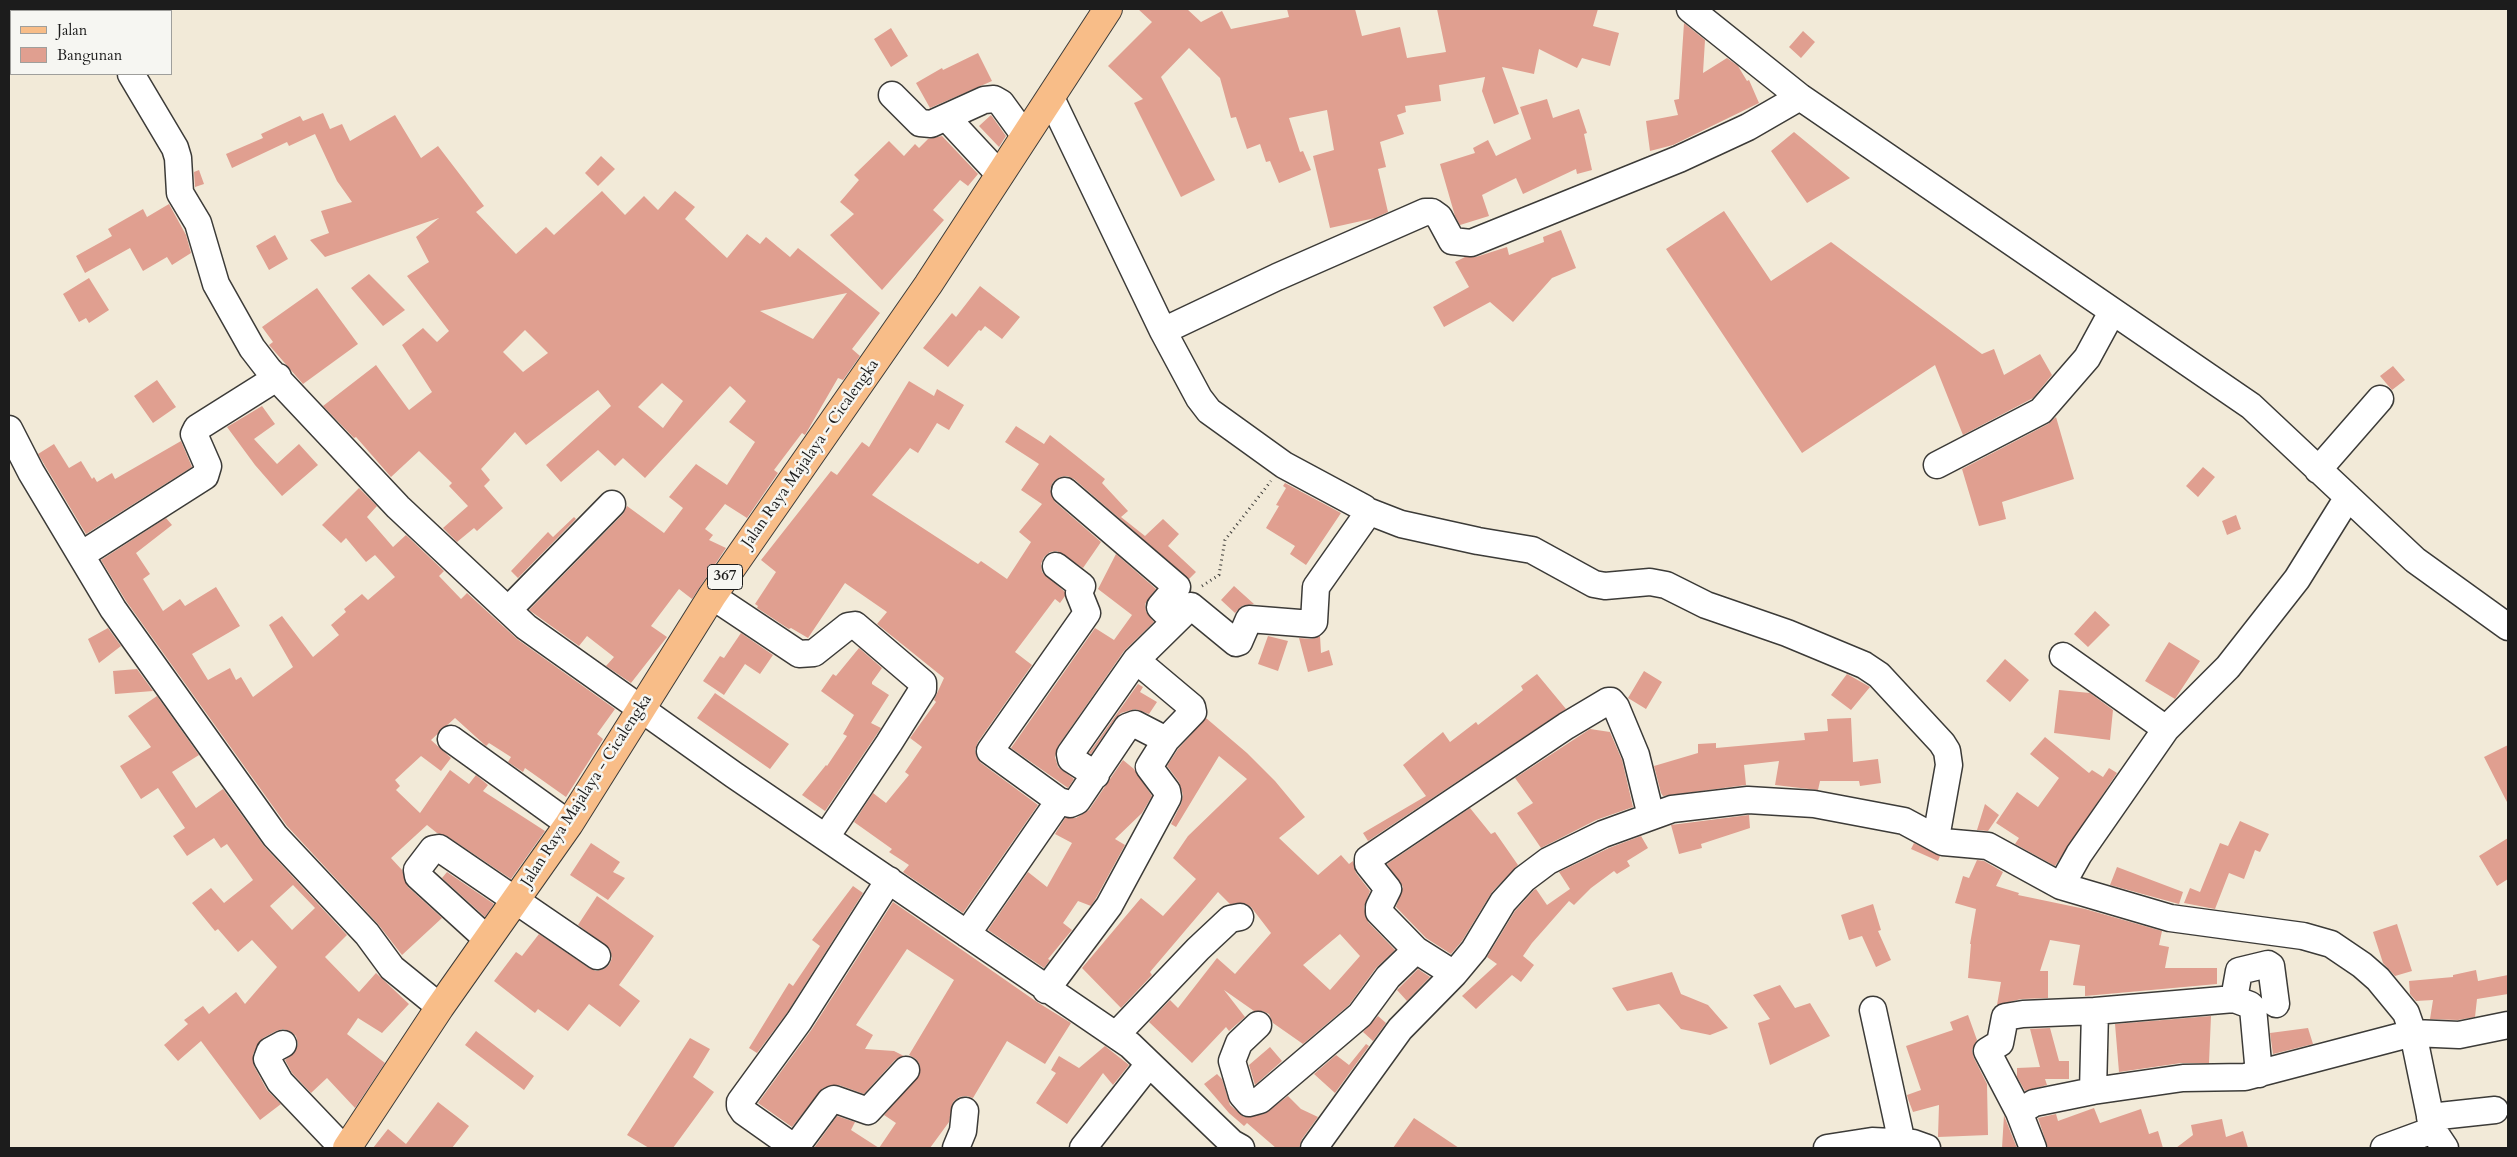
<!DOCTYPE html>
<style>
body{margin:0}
#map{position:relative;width:2517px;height:1157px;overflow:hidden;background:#f2ead8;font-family:Cardo,serif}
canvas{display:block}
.frame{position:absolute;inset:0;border:10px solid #1c1c1c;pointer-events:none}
.legend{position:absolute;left:10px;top:10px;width:162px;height:65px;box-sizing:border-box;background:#f6f6f2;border:1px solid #9f9f9c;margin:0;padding:6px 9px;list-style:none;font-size:15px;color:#1c1c1c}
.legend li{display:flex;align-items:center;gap:10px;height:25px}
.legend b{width:25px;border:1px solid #9f9f9c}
</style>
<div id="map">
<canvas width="2517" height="1157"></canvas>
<div class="frame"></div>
<ul class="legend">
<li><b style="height:6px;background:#f8bd88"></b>Jalan</li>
<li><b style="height:14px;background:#e09f90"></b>Bangunan</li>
</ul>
</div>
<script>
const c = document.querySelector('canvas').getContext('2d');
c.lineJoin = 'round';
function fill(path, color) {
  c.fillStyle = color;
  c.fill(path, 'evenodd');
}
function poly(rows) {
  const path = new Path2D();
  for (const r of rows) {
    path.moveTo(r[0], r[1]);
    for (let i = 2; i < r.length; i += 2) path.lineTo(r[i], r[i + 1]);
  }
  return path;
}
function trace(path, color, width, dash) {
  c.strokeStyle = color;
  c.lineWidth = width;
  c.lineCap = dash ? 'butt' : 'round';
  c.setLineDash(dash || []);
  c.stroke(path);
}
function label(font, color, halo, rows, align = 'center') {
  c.font = font + ' Cardo,serif';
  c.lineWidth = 5;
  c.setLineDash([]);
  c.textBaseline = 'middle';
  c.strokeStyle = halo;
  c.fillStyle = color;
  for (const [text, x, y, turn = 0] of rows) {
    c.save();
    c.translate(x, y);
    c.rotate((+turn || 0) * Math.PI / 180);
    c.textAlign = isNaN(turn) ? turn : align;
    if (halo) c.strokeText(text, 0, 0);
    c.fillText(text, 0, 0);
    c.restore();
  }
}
fill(poly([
 [1138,9,1187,9,1201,22,1222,11,1231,29,1289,17,1287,9,1355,9,1362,36,1400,27,1407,58,1446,52,1437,9,1598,9,1593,26,1619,33,1610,66,1582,58,1577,68,1539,49,1534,74,1502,67,1519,114,1494,124,1482,91,1485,77,1439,85,1441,101,1405,106,1406,112,1397,115,1404,134,1380,142,1386,167,1378,169,1388,212,1375,218,1330,228,1313,156,1334,150,1327,110,1289,118,1300,152,1303,151,1311,170,1279,183,1270,161,1266,162,1260,144,1247,149,1236,117,1231,118,1220,78,1189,48,1161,77,1215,180,1181,197,1134,103,1143,99,1108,66,1152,22],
 [1684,23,1705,40,1703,73,1727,58,1738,66,1747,81,1749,80,1759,103,1673,145,1650,151,1646,121,1678,115,1674,100,1679,99],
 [891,28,908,56,891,67,874,39],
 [1803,31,1815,42,1801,58,1789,47],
 [978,53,992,81,930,108,916,83,942,68,943,70],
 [1547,99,1553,118,1579,109,1587,133,1584,134,1592,170,1577,174,1576,169,1523,194,1516,178,1482,195,1489,216,1460,225,1455,216,1440,164,1475,153,1473,148,1488,140,1496,156,1531,139,1520,107],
 [323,113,330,129,342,124,350,141,395,115,421,158,438,146,484,206,476,212,516,254,546,227,554,235,602,191,625,215,644,196,658,210,675,191,695,207,685,219,727,258,747,234,760,244,766,237,790,257,798,248,880,313,852,349,860,356,843,380,838,378,805,435,802,433,774,470,778,473,747,518,725,504,705,529,713,535,709,540,726,548,692,599,679,589,651,626,667,637,631,683,606,666,614,657,587,636,579,646,529,610,623,514,627,506,664,533,683,508,669,497,696,464,727,485,755,442,729,422,746,401,730,386,645,478,623,458,615,466,598,450,561,482,546,465,611,406,598,390,526,445,515,432,481,469,490,480,484,486,503,508,477,531,474,528,457,542,443,528,468,506,449,486,452,483,419,451,391,477,356,437,354,438,323,406,376,365,409,410,432,392,402,345,423,328,437,342,449,331,407,276,429,262,416,237,439,218,325,257,310,240,329,233,321,211,352,202,337,181,315,134,289,146,287,142,232,168,226,154,263,138,261,134,300,116,303,121],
 [847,293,813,339,760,311],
 [525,330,548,353,523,372,503,352],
 [662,383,683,401,663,428,638,407],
 [991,115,1006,136,999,147,979,126],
 [1794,132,1850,178,1807,203,1771,151],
 [942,136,978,174,968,186,960,180,933,210,944,220,882,290,830,235,854,214,840,202,859,180,854,175,889,141,904,156,915,144,919,148,928,139],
 [601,156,615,169,598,186,585,173],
 [199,170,204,184,195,187,194,172],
 [169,204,186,235,191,253,172,265,167,257,143,271,130,248,85,273,76,256,112,236,108,229,143,209,147,217],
 [1724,211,1771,281,1831,242,1982,354,1994,349,2004,375,2040,354,2052,375,2033,398,1963,435,1935,365,1802,453,1666,249],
 [1561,230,1576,268,1552,278,1513,322,1490,302,1444,327,1433,307,1469,287,1455,262,1465,257,1476,257,1507,247,1509,255,1544,242,1543,237],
 [275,235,288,259,269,270,256,246],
 [369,274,405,310,383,326,351,288],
 [89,278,109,310,89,323,86,318,79,322,63,294],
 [980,286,1020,317,1002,339,985,326,981,331,979,330,948,367,923,348,952,313,956,317],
 [317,288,358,344,303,384,269,345,273,342,262,327],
 [2393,366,2405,380,2392,390,2380,376],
 [157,380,176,407,153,423,134,396],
 [909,381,934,396,937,389,964,405,949,430,937,423,918,453,910,448,872,495,978,564,981,561,1007,579,1031,542,1019,532,1042,504,1021,490,1039,464,1005,442,1016,426,1044,444,1050,435,1079,458,1105,479,1102,483,1128,511,1121,517,1145,536,1163,519,1179,534,1168,546,1196,572,1189,579,1074,479,1067,476,1060,477,1053,482,1050,489,1055,502,1101,542,1083,568,1057,551,1050,552,1044,557,1041,564,1042,572,1065,592,1065,596,1060,603,1055,599,1015,652,1032,665,978,742,975,750,977,758,981,763,1038,805,963,913,903,872,909,865,889,852,892,849,854,822,873,793,886,803,909,775,905,772,922,747,910,738,936,702,934,700,944,678,877,624,887,612,845,583,808,638,791,628,789,629,757,608,758,606,755,604,776,572,761,560,831,471,837,475,862,442,869,447],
 [262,406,275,424,254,439,277,464,299,444,318,465,282,496,255,465,227,427],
 [2056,417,2074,479,2002,502,2006,519,1979,526,1962,469,2048,424],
 [181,441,192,467,86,534,38,454,54,444,69,468,81,461,92,479,94,477,97,482,112,473,115,479],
 [2203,467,2215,477,2198,497,2186,486],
 [1285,483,1341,513,1306,565,1290,554,1295,546,1266,528,1279,506,1276,505,1286,488,1283,486],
 [359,488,377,506,367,517,393,547,406,535,444,571,439,576,461,599,467,593,517,639,615,709,597,734,603,739,566,797,525,768,523,772,508,762,511,757,489,743,486,746,455,718,431,740,451,758,441,771,421,756,395,780,400,786,396,790,420,813,450,770,469,784,476,775,488,785,483,791,545,831,511,879,447,836,437,833,427,825,391,858,402,870,408,887,442,918,402,955,378,924,287,826,126,601,101,560,166,518,172,525,136,553,150,574,143,579,163,611,180,599,185,606,216,587,240,626,192,654,208,680,230,668,236,680,241,677,253,697,293,667,269,625,282,616,313,657,339,635,331,625,346,612,344,609,362,594,368,600,395,577,375,555,366,562,346,538,341,543,322,525],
 [2236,515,2241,529,2227,535,2222,521],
 [574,517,576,519,518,578,511,571,548,532,553,537],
 [1116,554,1156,589,1145,604,1146,612,1154,622,1124,651,1058,746,1055,757,1058,767,1074,779,1068,788,1011,748,1095,628,1114,640,1132,615,1098,589],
 [1234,586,1254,604,1242,606,1235,613,1221,600],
 [2095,611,2110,625,2088,647,2074,634],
 [108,628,121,646,99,663,88,639],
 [741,633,773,655,760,674,745,664,724,695,703,681,720,656,724,658],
 [1268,636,1288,641,1278,671,1258,664],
 [1320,636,1321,653,1329,650,1333,665,1308,672,1299,638,1311,639],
 [2169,642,2200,661,2175,699,2145,681],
 [859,648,882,668,872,682,872,684,889,695,871,723,881,728,825,811,802,795,826,765,827,766,847,736,843,734,854,715,821,691,833,674,836,676],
 [2005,659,2029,680,2010,702,1986,681],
 [137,669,153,691,115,694,113,671],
 [1644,671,1662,682,1646,709,1628,698],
 [1537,674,1566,709,1368,841,1363,833,1426,796,1403,765,1443,732,1450,742,1476,722,1478,725,1523,690,1521,686],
 [1847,674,1870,687,1851,710,1831,695],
 [1138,684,1143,687,1140,692,1157,702,1149,714,1135,709,1121,713,1115,719,1091,754,1089,753],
 [2059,690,2090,693,2113,710,2110,740,2054,733],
 [715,693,789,744,770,769,697,718],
 [157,696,199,755,172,772,196,808,223,789,264,846,347,935,325,957,359,992,376,973,409,1004,382,1033,358,1018,347,1034,385,1063,355,1108,327,1078,311,1093,292,1073,285,1060,295,1052,298,1044,296,1036,290,1031,283,1029,276,1031,263,1038,253,1054,254,1066,267,1090,281,1104,260,1120,201,1041,178,1061,164,1045,188,1024,184,1020,203,1006,209,1014,236,992,245,1004,277,967,252,940,238,952,218,929,215,931,192,903,211,888,224,903,253,880,227,844,221,848,214,838,187,856,173,836,185,828,158,788,141,799,120,766,151,747,128,716],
 [293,885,315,908,292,930,270,906],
 [1206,718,1247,753,1275,781,1305,817,1279,838,1318,875,1341,855,1349,864,1353,861,1356,873,1370,891,1364,907,1368,922,1395,950,1376,968,1349,1005,1303,1044,1273,1023,1269,1014,1262,1011,1254,1011,1224,990,1245,1017,1229,1031,1226,1027,1192,1063,1149,1022,1170,1000,1178,1008,1217,958,1235,974,1271,933,1251,907,1244,903,1230,904,1218,892,1150,972,1152,975,1121,1008,1082,968,1141,898,1163,916,1196,879,1173,858,1188,836,1247,779,1219,756,1176,827,1171,824,1181,804,1183,795,1179,782,1167,766,1178,749],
 [1340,934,1360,956,1330,990,1303,965],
 [1851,718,1853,762,1878,759,1881,783,1860,786,1859,781,1820,781,1818,790,1775,785,1779,761,1744,765,1746,785,1663,796,1661,793,1654,766,1698,753,1698,744,1716,743,1716,748,1805,740,1804,733,1828,731,1827,719],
 [1590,729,1610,732,1622,760,1633,807,1596,820,1541,848,1517,813,1533,803,1515,778],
 [2045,737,2089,773,2092,770,2103,777,2109,768,2117,773,2055,866,2015,844,2019,838,1996,823,2017,792,2038,807,2059,778,2030,754],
 [2508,745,2508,804,2484,757],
 [1123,760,1134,769,1152,796,1142,813,1115,839,1125,845,1096,898,1091,906,1078,901,1063,923,1072,930,1048,959,1050,960,1044,968,988,930,1028,872,1047,887,1072,843,1055,834,1065,818,1076,818,1089,810],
 [1985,804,1999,815,1988,831,1977,830],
 [1470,808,1491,834,1495,832,1518,865,1492,892,1462,941,1451,954,1426,938,1396,907,1403,887,1387,864],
 [1749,815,1750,828,1701,844,1702,848,1679,854,1671,825],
 [2240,821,2269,834,2260,852,2255,850,2244,879,2229,873,2215,909,2184,903,2190,888,2200,892,2220,843,2228,846],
 [1641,836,1648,848,1627,861,1630,866,1617,874,1614,871,1591,888,1574,905,1569,901,1532,943,1523,956,1534,965,1521,982,1512,975,1476,1009,1462,996,1497,964,1487,957,1515,911,1534,890,1536,889,1547,905,1570,889,1559,872,1609,848],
 [2508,838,2508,879,2497,886,2479,856],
 [591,843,620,862,613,872,625,878,608,900,570,875],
 [1914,843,1940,856,1938,861,1911,849],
 [1977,860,1984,861,2003,872,1996,886,2019,893,2018,895,2085,909,2162,931,2159,945,2169,947,2165,968,2217,968,2217,984,2085,996,2085,986,2073,985,2080,945,2050,940,2040,971,2048,971,2048,998,2021,999,1997,1005,2001,982,1968,978,1971,944,1970,944,1976,909,1955,903,1963,876,1969,878],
 [2117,867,2183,892,2179,904,2110,885],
 [447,872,494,904,485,917,442,878],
 [853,886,863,893,787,1013,757,1053,749,1048,789,983,793,986,820,946,812,940],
 [597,896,654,936,619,985,640,1001,620,1027,589,1004,568,1031,538,1009,535,1013,494,981,516,952,522,956,539,934,589,968,596,971,604,969,609,965,612,958,610,949,578,925],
 [893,902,1037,1002,1071,1023,1045,1064,1007,1041,973,1098,967,1096,959,1097,953,1102,949,1122,930,1148,879,1148,896,1123,884,1115,920,1074,920,1065,916,1059,909,1055,954,980,907,949,856,1025,873,1035,865,1049,894,1051,904,1056,895,1060,864,1094,839,1085,823,1088,792,1127,758,1103,812,1029],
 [1873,904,1881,930,1878,931,1891,960,1876,967,1862,936,1849,940,1841,915],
 [2397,924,2412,971,2395,976,2383,963,2373,932],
 [1418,969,1430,977,1407,1001,1397,990],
 [2476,970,2478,981,2508,975,2508,994,2477,999,2475,1017,2458,1020,2430,1019,2433,1000,2416,1001,2410,994,2409,981,2453,977,2453,975],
 [1672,972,1681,994,1708,1005,1728,1028,1710,1035,1681,1029,1659,1004,1627,1011,1612,988],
 [1780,985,1795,1008,1810,1003,1830,1036,1770,1065,1758,1023,1770,1019,1753,995],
 [1968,1015,1977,1040,1972,1050,1974,1058,1987,1084,1988,1135,1938,1137,1939,1105,1913,1112,1908,1099,1907,1095,1921,1090,1906,1046,1953,1030,1950,1022],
 [1378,1016,1386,1023,1373,1041,1363,1032],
 [2211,1016,2209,1063,2181,1063,2119,1072,2115,1024],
 [2050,1028,2059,1061,2069,1061,2069,1079,2045,1079,2047,1085,2025,1091,2017,1077,2017,1068,2040,1067,2030,1029],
 [2308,1028,2313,1044,2273,1054,2270,1033],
 [476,1031,534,1076,524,1090,465,1045],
 [690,1038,710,1049,693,1077,714,1092,673,1148,649,1148,627,1135],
 [1366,1044,1369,1046,1335,1093,1314,1074,1336,1055,1349,1065],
 [1105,1046,1129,1065,1113,1085,1103,1073,1067,1124,1036,1103,1056,1073,1051,1070,1059,1056,1079,1068],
 [1270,1047,1282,1061,1255,1085,1249,1065],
 [1217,1074,1222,1079,1230,1105,1244,1117,1264,1114,1288,1096,1301,1109,1318,1117,1302,1139,1299,1148,1276,1148,1247,1123,1244,1126,1229,1113,1204,1084],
 [438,1102,469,1126,452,1148,373,1148,388,1129,406,1144],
 [2094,1108,2100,1123,2141,1109,2149,1134,2158,1131,2163,1148,2048,1148,2038,1118,2056,1114,2058,1121],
 [2004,1115,2005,1118,2017,1148,2002,1148],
 [837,1116,855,1122,851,1130,879,1148,814,1148],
 [1414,1118,1459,1148,1393,1148],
 [2222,1119,2226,1137,2243,1131,2248,1148,2176,1148,2193,1135,2191,1125]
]), '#e09f90');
const minor = poly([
 [103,9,104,11],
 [1690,9,1800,97,2251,406,2415,560,2508,627],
 [131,74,175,148,178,158,180,193,198,223,216,284,252,348,269,370,398,507,526,627,734,775,1130,1045,1232,1143,1241,1148],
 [892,95,920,123,931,124,984,100,994,99,1001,103,1025,136],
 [947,118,1000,175],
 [1163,331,1277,277,1425,212,1432,212,1439,217,1452,241,1471,243,1679,159,1748,127,1800,97],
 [9,429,31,472,113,609,275,836,367,934,392,968,440,1007],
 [1937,465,2041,411,2087,358,2112,312],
 [2318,470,2380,399],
 [1065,491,1177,587,1160,607,1174,621],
 [1365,510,1401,524,1478,541,1532,550,1594,584,1605,586,1650,582,1666,585,1706,605,1787,633,1864,665,1879,675,1942,743,1947,751,1949,765,1936,838],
 [81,555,205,476,208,466,194,434,197,428,278,377],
 [1056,566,1082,586,1079,593,1087,613,990,751,1059,801],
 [712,596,799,654,814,653,848,626,855,625,923,683,923,689,889,743,826,837],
 [508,610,612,504],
 [2063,656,2166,729],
 [451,739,569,824],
 [1096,775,1071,759,1070,754,1136,660],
 [889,880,799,1021,740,1102,740,1106,744,1112,795,1148,830,1101,834,1099,868,1111,906,1070],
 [2061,886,2079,854,2166,729,2228,667,2297,579,2348,497],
 [967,934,1059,801,1070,804,1077,801,1127,727,1135,724,1166,740],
 [487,939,418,876,417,870,433,849,439,848,597,956],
 [1454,974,1474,950,1503,902,1524,879,1548,861,1603,834,1672,809,1748,800,1814,804,1904,821,1943,842,1988,846,2061,886,2170,918,2303,936,2331,944,2362,965,2378,979,2406,1013,2413,1033,2433,1130,2445,1148],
 [1046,990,1109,906,1168,797,1167,791,1149,767,1166,740,1193,712,1192,707,1136,660,1191,606,1236,643,1239,642,1249,619,1312,624,1314,622,1316,587,1366,516,1364,508,1284,465,1209,411,1199,398,1163,331,1051,98],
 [2234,999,2239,971,2268,964,2271,966,2276,1004],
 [1873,1010,1902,1143],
 [1258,1025,1239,1043,1232,1061,1242,1095,1249,1103,1260,1100,1360,1015,1388,977,1416,950],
 [1116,1035,1198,949,1230,919,1240,917],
 [283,1044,270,1051,267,1059,280,1082,343,1148],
 [2093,1091,2095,1011,2234,999,2250,1005,2253,1008,2259,1074],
 [2019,1112,1987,1051,2000,1043,2005,1017,2023,1014,2095,1011],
 [2430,1117,2495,1110],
 [956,1148,963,1131,965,1111],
 [1083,1148,1149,1064],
 [1314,1148,1400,1029,1454,974,1416,950,1379,912,1379,907,1388,889,1368,864,1368,859,1566,726,1608,701,1611,701,1616,707,1636,755,1651,816],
 [1827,1148,1872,1141,1913,1143,1927,1148],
 [2033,1148,2019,1112,2034,1103,2093,1091,2183,1078,2245,1077,2413,1033,2459,1035,2508,1025],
 [2384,1148,2433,1130]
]);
const major = poly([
 [347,1148,440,1007,569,824,712,596,928,285,1108,9]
]);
trace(minor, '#3c3b38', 29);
trace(major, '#3c3b38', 30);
trace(poly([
 [1202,586,1219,575,1225,540,1271,481]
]), '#3c3b38', 3, [1, 4]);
trace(minor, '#fff', 26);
trace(major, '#f8bd88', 28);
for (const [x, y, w] of [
 [725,577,35]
]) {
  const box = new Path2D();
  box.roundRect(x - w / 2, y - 12.5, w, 25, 4);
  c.fillStyle = '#f6f6f2';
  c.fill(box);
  trace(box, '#1c1c1c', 1);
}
label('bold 15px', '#1c1c1c', null, [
 ["367",725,577]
]);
label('16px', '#1c1c1c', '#f6f6f2', [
 ["Jalan Raya Majalaya - Cicalengka",811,454,-55],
 ["Jalan Raya Majalaya - Cicalengka",587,791,-57]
]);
</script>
